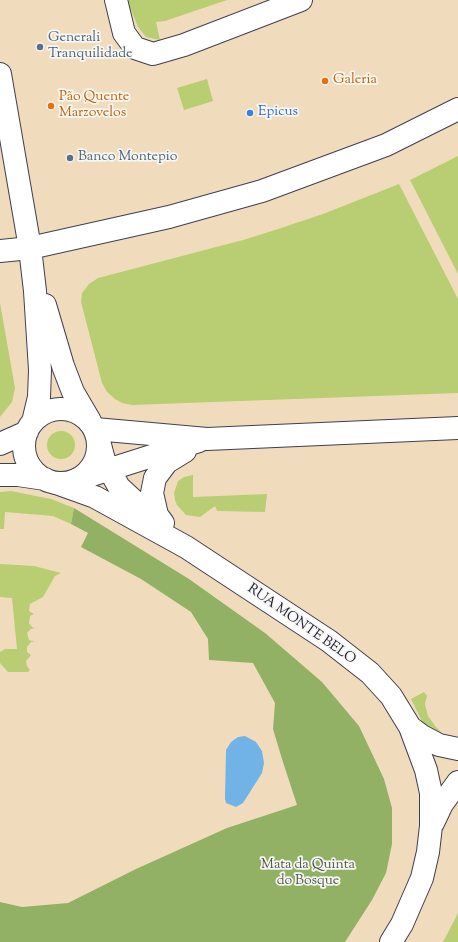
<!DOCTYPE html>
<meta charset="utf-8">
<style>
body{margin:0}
canvas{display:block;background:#f0dcbc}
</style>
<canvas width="458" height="942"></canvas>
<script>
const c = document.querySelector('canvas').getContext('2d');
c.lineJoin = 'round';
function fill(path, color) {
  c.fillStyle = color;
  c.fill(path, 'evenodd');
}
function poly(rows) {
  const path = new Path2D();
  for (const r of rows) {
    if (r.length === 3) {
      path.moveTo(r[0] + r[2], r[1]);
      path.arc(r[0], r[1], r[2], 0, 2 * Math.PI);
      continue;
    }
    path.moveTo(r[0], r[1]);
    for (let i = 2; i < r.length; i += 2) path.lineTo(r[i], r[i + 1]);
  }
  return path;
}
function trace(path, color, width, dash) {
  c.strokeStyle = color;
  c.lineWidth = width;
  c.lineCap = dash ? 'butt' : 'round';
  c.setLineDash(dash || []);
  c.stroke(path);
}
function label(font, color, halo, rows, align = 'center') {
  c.font = font + ' "Sorts Mill Goudy",serif';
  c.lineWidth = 3.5;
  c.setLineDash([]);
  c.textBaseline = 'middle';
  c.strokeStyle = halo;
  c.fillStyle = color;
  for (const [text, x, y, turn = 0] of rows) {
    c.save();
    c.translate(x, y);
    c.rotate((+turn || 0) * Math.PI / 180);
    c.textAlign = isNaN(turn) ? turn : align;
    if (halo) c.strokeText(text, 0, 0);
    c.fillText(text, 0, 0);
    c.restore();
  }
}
fill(poly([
 [127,0,227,0,165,21,156,22,160,40,146,37,138,27],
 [207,79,213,101,184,110,177,88],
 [458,156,458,274,410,180],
 [399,184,458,299,458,393,132,405,122,403,115,399,107,392,102,383,81,302,82,293,89,284,98,278,243,240,272,231,323,214],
 [0,303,15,388,12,402,0,417],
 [61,445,14],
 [193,475,193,497,267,494,265,512,217,511,215,506,200,517,186,515,177,505,175,500,174,493,178,481,184,477],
 [11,491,51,499,74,508,71,524,53,516,5,512,4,529,0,529,0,492],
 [0,564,34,566,61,573,55,576,43,597,30,604,29,611,34,614,30,616,29,623,32,627,35,628,31,629,27,633,29,640,35,642,31,642,27,647,27,652,31,655,26,661,27,666,30,670,28,672,8,672,0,663,0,652,5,649,17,649,12,598,0,597],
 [424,692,427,696,425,704,428,716,436,727,446,737,423,723,411,699],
 [458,912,458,942,443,942,457,915]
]), '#b9ce72');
fill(poly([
 [74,508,189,579,265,633,322,682,359,726,384,779,392,808,392,844,386,873,372,900,345,942,0,942,0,902,22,907,68,903,136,869,227,828,297,805,282,759,273,729,275,703,253,663,209,660,208,639,191,612,141,579,81,547,88,533,71,524]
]), '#92b164');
fill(poly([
 [245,736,256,742,262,751,264,763,262,773,243,803,236,807,226,803,225,799,226,750,231,742,238,737]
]), '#71b3e6');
const street = poly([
 [116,0,124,33,135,48,153,54,184,45,301,0],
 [0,251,30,248,169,217,262,191,386,145,458,109],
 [95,429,207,439,458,428],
 [98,437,104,460,119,487,156,521],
 [76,480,199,441],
 [56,483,95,497,186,547,329,641,370,673,391,696,410,727,426,770,431,793,431,826,428,852,422,878,402,924,391,942],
 [163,523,157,515,152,493,155,478,167,462,185,451],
 [410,727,422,736,439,745,458,749],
 [433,823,442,804,458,782]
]);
const secondary = poly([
 [0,74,30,248,35,291,40,370,39,397,33,422],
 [45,305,63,366,73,392,90,421],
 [61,446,37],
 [0,444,27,432],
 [0,475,18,475,45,479]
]);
trace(street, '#413e4e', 24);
trace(secondary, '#413e4e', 24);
trace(street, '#fff', 22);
trace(secondary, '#fff', 22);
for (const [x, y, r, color] of [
 [40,47,4,"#5c6f8a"],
 [325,81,4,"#e8710a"],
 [51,106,4,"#e8710a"],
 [250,113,4,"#3f7fe0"],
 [70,158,4,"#5c6f8a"]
]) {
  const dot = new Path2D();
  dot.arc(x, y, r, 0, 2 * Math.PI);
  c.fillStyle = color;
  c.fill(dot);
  trace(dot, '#f6f6f2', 1.5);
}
label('14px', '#4e5e75', '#f6f6f2', [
 ["Generali",48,39],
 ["Tranquilidade",48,55],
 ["Banco Montepio",78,158]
], 'left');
label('14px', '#c56008', '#f6f6f2', [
 ["Galeria",333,81],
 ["Pão Quente",59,98],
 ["Marzovelos",59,114]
], 'left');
label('14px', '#366cbe', '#f6f6f2', [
 ["Epicus",258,113]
], 'left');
label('14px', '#22223b', '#f6f6f2', [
 ["RUA MONTE BELO",301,625,35]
]);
label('14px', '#4f564c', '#f6f6f2', [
 ["Mata da Quinta",308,866],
 ["do Bosque",308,882]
]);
</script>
